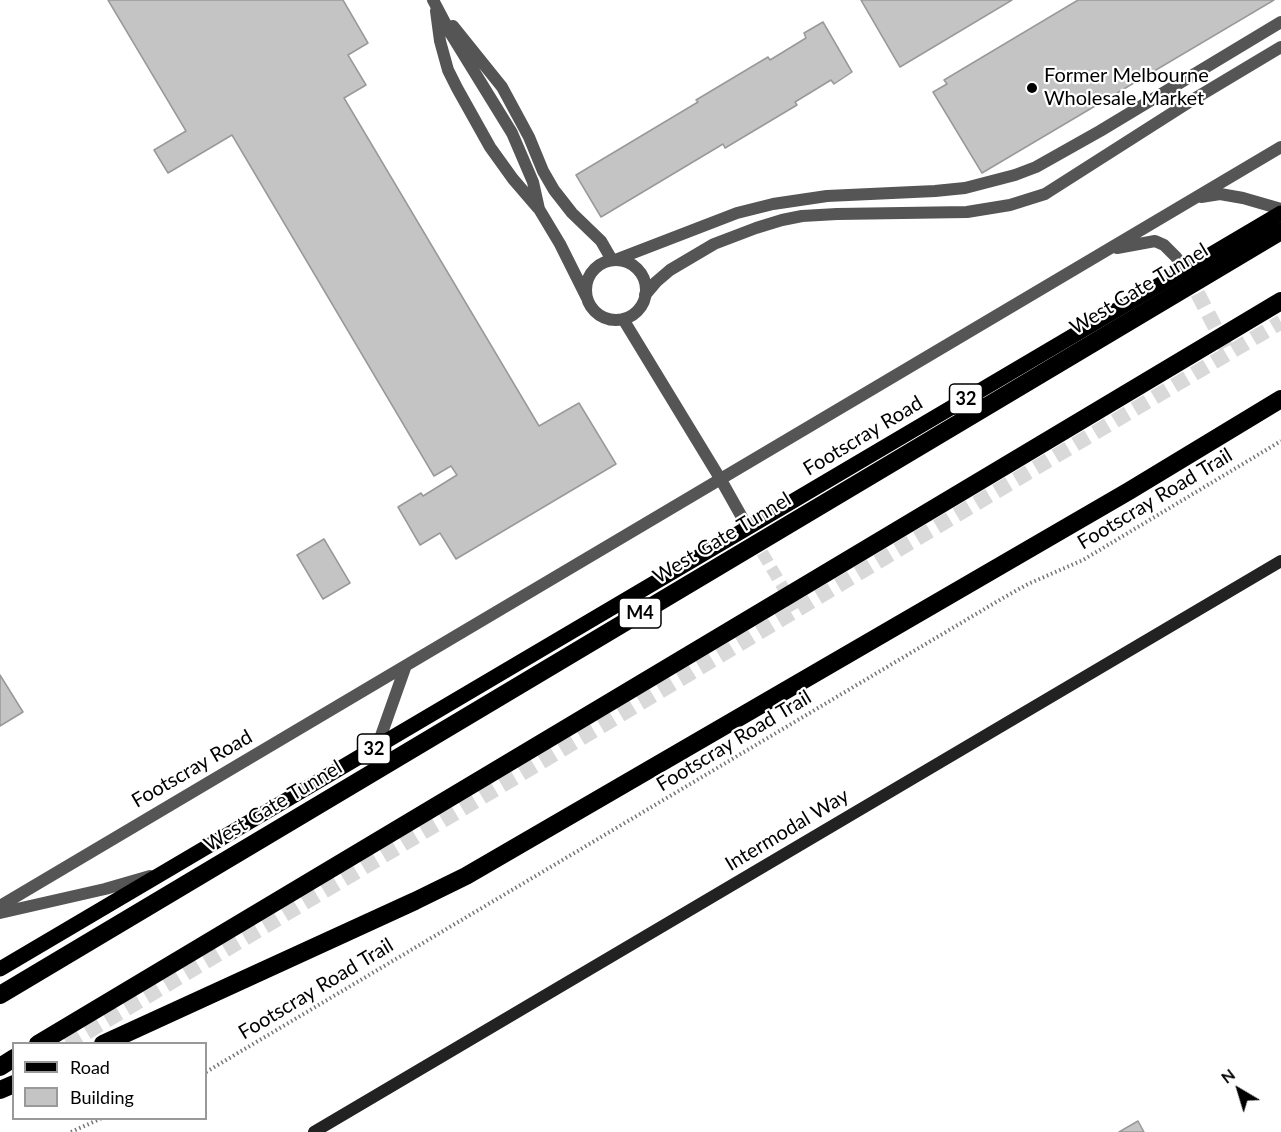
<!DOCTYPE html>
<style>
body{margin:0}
#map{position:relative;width:1281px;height:1132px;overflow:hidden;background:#fff;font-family:Lato,sans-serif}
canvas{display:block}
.legend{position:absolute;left:12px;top:1042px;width:195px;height:78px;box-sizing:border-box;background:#fff;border:2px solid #999;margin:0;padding:8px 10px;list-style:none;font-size:18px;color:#000}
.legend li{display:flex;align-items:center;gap:12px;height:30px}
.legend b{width:30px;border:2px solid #999}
.north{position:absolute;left:1209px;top:1060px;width:60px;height:60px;-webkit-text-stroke:4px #fff;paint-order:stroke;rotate:322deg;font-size:16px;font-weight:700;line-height:24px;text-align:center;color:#000}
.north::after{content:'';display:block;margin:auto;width:21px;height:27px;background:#000;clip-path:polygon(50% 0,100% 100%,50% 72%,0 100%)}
</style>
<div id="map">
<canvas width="1281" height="1132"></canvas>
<ul class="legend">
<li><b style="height:8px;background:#000"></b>Road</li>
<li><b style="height:16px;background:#c4c4c4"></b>Building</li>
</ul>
<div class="north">N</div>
</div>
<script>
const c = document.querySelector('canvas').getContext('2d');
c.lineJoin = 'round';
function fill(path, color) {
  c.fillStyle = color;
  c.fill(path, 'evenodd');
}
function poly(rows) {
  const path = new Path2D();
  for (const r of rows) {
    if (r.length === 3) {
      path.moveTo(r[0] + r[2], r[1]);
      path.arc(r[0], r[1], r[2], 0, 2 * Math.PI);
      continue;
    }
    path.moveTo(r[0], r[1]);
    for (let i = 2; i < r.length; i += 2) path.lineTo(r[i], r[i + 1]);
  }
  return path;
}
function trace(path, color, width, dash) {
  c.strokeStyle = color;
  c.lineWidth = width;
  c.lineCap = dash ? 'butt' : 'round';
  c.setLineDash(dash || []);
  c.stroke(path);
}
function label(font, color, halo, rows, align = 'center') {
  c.font = font + ' Lato,sans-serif';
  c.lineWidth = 4.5;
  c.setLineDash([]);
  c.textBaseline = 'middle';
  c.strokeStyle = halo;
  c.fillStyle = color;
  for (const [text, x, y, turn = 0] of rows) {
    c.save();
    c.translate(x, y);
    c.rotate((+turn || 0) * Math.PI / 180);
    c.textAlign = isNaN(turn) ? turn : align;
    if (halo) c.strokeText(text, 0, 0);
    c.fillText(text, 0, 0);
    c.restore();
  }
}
const building = poly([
 [108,0,343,0,368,43,348,55,366,85,344,98,539,426,579,403,616,464,456,559,440,533,420,545,398,507,421,493,423,496,457,475,451,466,434,476,232,135,168,173,154,150,186,131,108,0],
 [861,0,1012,0,900,67,861,0],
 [1078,0,1274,0,982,173,933,92,947,84,944,80,1078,0],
 [823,22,852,72,834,84,831,80,795,102,797,105,725,148,723,144,601,217,576,175,698,102,696,100,768,57,770,60,806,38,804,33,823,22],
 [324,539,350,583,323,599,297,555,324,539],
 [0,675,23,712,0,726,0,675],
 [1138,1121,1144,1132,1119,1132,1138,1121]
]);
fill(building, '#c4c4c4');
trace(building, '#999', 1.5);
trace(poly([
 [753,537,797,611]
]), '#d9d9d9', 12, [12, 6]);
trace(poly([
 [1187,273,1226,348],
 [67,1044,1281,322]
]), '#d9d9d9', 15, [15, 8]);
trace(poly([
 [206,1072,1003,598,1028,584,1083,560,1281,441],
 [71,1132,102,1118]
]), '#777', 4, [1.5, 3]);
trace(poly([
 [433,0,451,34,512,133,533,182,539,209,560,244,587,298],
 [436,11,440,41,448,70,457,88,490,147,513,179,538,208],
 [453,26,502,87,529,137,543,171,554,190,572,213,601,241,612,260],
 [615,260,737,213,773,204,827,196,935,191,965,188,1015,175,1036,167,1100,131,1281,22],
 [616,290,30],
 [645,295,656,282,670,270,714,244,756,228,782,220,802,216,837,214,967,212,1010,205,1045,194,1194,99,1281,47],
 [623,319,721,480]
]), '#555', 12);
trace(poly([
 [1201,197,1220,194,1243,198,1281,209],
 [1117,248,1155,241,1164,245,1176,257,1185,270],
 [721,480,748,528],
 [377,747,405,668],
 [0,906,1281,147],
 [0,913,105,889,150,876]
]), '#555', 12);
trace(poly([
 [314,1132,1281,561]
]), '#222', 12);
trace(poly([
 [0,969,1281,213]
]), '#000', 15);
trace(poly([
 [0,995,1281,231],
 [38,1044,1281,301],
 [103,1044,415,901,466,876,1129,491,1281,399],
 [0,1067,14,1058],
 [0,1090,14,1084]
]), '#000', 18);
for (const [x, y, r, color] of [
 [1032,88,6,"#000"]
]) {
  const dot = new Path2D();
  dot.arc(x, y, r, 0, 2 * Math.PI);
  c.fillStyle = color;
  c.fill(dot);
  trace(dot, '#fff', 2);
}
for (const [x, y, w] of [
 [966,399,33],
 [640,613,42],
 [374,749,33]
]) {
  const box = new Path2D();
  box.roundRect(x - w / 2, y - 15, w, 30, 4.5);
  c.fillStyle = '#fff';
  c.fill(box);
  trace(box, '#000', 1.5);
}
label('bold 18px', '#000', null, [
 ["32",966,399],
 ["M4",640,613],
 ["32",374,749]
]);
label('20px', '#000', '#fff', [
 ["Former Melbourne",1044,76],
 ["Wholesale Market",1044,99]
], 'left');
label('20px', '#000', '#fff', [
 ["West Gate Tunnel",1139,289,-31],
 ["Footscray Road",863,436,-31],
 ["Footscray Road Trail",1155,499,-31],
 ["West Gate Tunnel",722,538,-31],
 ["Footscray Road Trail",734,741,-31],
 ["Footscray Road",192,769,-30],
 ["West Gate Tunnel",273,806,-31],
 ["Intermodal Way",787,830,-31],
 ["Footscray Road Trail",316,989,-31]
]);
</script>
